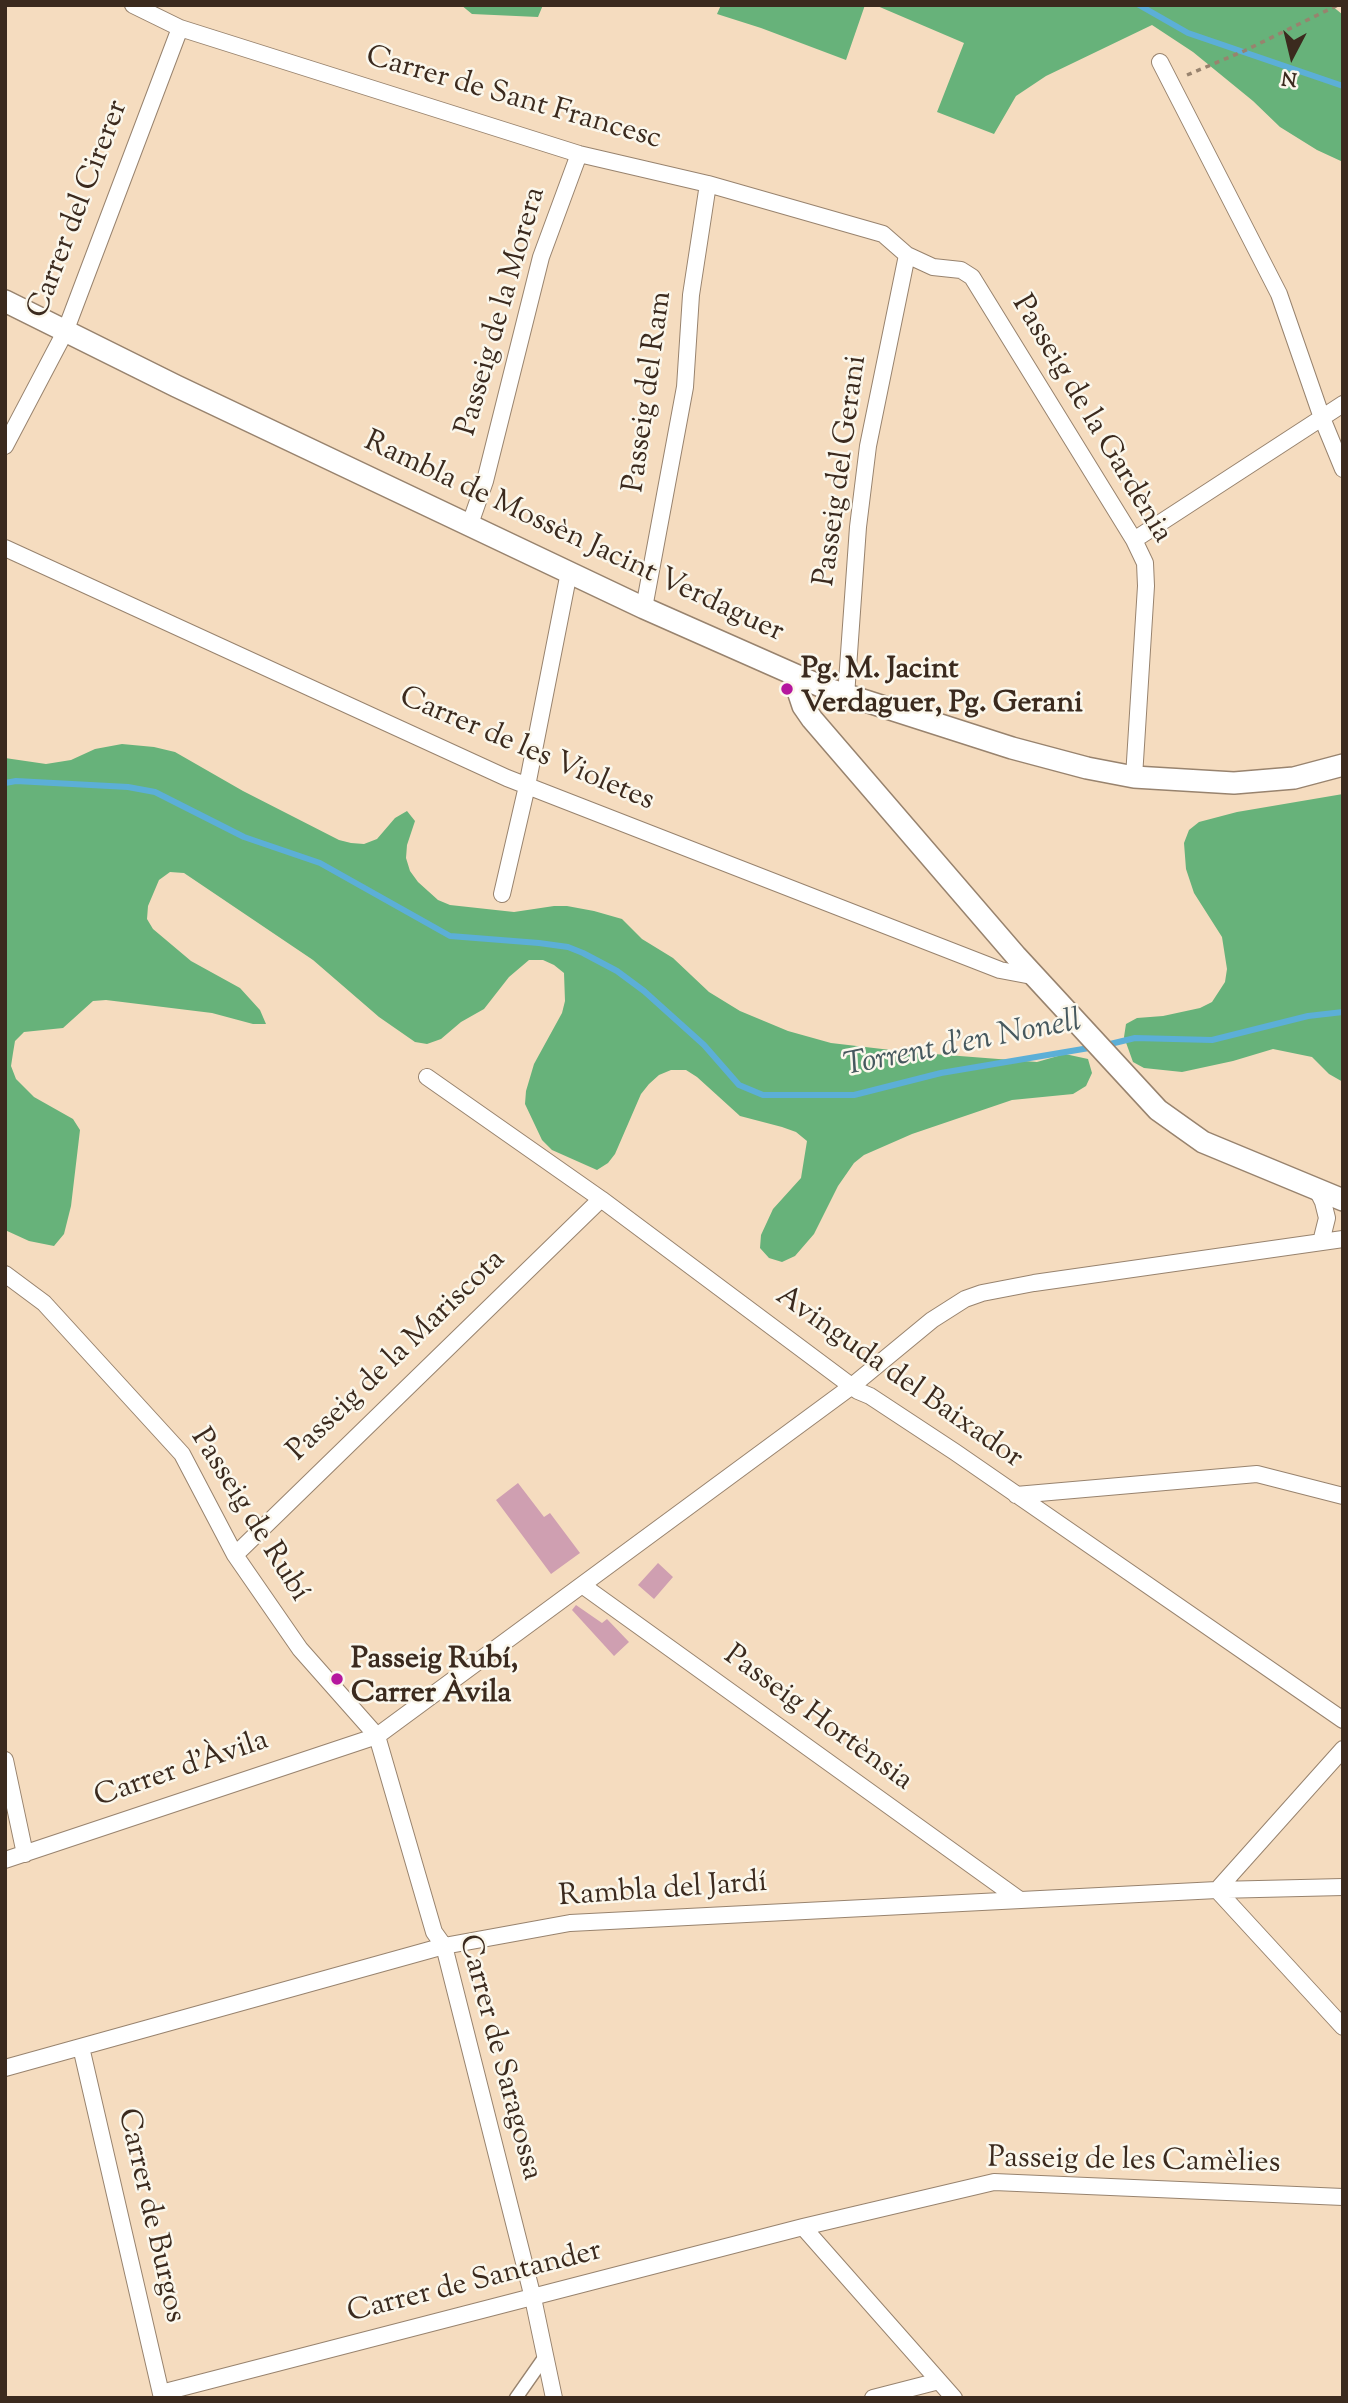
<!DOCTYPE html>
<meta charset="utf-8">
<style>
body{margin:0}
#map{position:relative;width:1348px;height:2403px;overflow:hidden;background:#f5dcbf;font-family:"Sorts Mill Goudy",serif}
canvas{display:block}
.frame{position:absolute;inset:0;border:7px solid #3b2a1e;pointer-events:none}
.north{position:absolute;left:1257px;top:21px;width:70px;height:70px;-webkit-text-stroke:5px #fbf7ec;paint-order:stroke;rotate:187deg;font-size:19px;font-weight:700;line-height:28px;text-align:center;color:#3b2a1e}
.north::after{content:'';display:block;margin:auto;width:24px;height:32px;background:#3b2a1e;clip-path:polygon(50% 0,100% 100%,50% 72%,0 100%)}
</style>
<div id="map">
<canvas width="1348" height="2403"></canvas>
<div class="frame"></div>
<div class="north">N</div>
</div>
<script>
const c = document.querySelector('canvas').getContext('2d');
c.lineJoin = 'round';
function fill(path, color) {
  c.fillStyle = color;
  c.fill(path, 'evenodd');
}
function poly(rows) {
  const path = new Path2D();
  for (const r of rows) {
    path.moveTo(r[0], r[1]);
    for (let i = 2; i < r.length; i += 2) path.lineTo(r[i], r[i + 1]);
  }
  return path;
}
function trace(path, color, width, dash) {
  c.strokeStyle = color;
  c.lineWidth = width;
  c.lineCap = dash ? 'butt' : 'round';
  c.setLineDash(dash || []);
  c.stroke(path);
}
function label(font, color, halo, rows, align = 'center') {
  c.font = font + ' "Sorts Mill Goudy",serif';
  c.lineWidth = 5;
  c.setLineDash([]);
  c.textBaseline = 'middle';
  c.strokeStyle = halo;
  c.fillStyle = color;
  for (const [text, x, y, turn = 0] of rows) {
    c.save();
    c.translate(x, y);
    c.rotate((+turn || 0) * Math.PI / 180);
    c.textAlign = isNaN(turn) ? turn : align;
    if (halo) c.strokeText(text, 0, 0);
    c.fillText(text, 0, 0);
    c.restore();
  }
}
fill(poly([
 [461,5,543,5,538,17,472,14],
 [721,5,865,5,846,60,761,28,717,14],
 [875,5,1331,5,1343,15,1343,162,1317,150,1280,127,1253,101,1193,52,1152,25,1046,76,1016,96,994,134,937,112,964,43],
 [122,744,154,747,175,752,243,791,339,840,351,843,364,844,377,839,395,818,407,811,415,821,407,845,406,858,410,871,418,882,438,900,450,905,514,912,554,906,567,906,594,911,622,919,642,939,673,958,709,992,740,1011,788,1031,831,1043,908,1052,1037,1062,1065,1054,1088,1059,1092,1073,1086,1086,1073,1094,1012,1100,912,1134,864,1155,854,1163,838,1186,814,1234,795,1256,782,1262,769,1258,760,1248,761,1235,773,1209,801,1178,807,1141,796,1132,782,1127,740,1116,697,1077,686,1070,671,1070,659,1075,649,1084,641,1094,615,1154,608,1163,597,1170,552,1150,542,1140,525,1104,526,1091,534,1064,562,1013,565,1001,564,973,554,965,543,960,529,960,509,977,484,1009,461,1022,441,1039,427,1044,415,1042,379,1017,313,960,184,873,170,872,159,880,148,906,147,919,153,929,191,961,240,988,260,1010,266,1024,253,1024,212,1013,106,1000,93,1001,63,1028,24,1032,15,1041,13,1053,11,1066,16,1079,34,1097,73,1119,80,1130,71,1206,64,1234,54,1246,29,1241,5,1230,5,758,46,764,71,760,95,749],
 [1343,794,1343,1082,1329,1074,1312,1057,1273,1049,1233,1061,1182,1072,1144,1068,1133,1062,1124,1037,1126,1024,1137,1018,1163,1016,1200,1008,1212,1002,1225,982,1227,969,1222,937,1194,893,1186,869,1184,843,1189,830,1199,822,1237,812]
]), '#67b27a');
trace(poly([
 [1139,5,1188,33,1343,86],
 [5,783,16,781,128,787,155,792,244,837,320,863,450,936,539,943,568,947,583,953,617,971,644,991,704,1045,739,1085,763,1095,854,1095,941,1073,1095,1047],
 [1106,1045,1135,1038,1212,1040,1308,1016,1343,1012]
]), '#5cafd7', 6);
fill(poly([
 [518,1483,544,1517,550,1513,580,1553,551,1574,496,1500],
 [658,1563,673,1577,654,1599,638,1585],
 [576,1605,602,1623,607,1619,629,1642,614,1656,572,1610]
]), '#cf9fb1');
const pedestrian = poly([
 [516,2398,544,2358]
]);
const minor = poly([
 [133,5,180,28,579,154,708,184,883,234,907,255,933,267,961,270,972,277,1134,540,1145,563,1146,586,1134,777],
 [1160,62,1279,294,1322,418,1343,469],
 [5,446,65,332,180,28],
 [470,524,485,481,541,257,579,154],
 [1134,540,1343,404],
 [5,548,507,778,1000,970,1037,977],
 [644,608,685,387,691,295,708,184],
 [846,696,858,527,868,446,907,255],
 [502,894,527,786,569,572],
 [427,1077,601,1199,858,1391,870,1396,955,1452,1343,1720],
 [1317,1190,1323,1202,1327,1218,1321,1242],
 [5,1274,44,1303,182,1454,235,1555,300,1649,377,1736,434,1932,444,1946,533,2298,554,2398],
 [1016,1495,1257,1474,1343,1496],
 [235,1555,601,1199],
 [582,1585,1020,1900],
 [1343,1749,1217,1890,1343,2027],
 [5,1760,25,1854],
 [5,1860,377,1736,852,1386,932,1320,965,1299,982,1293,1034,1283,1343,1239],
 [81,2047,162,2398],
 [5,2068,444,1946,570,1923,1217,1890,1343,1887],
 [803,2227,954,2398],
 [161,2393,803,2227,994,2182,1343,2197],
 [873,2398,939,2381]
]);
const tertiary = poly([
 [5,301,176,386,644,608,825,688,1012,748,1087,768,1134,777,1234,783,1294,778,1343,765],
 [801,679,799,694,803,706,812,719,1016,956,1158,1110,1203,1142,1343,1200]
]);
trace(pedestrian, '#98836e', 15);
trace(minor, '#98836e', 18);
trace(tertiary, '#98836e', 24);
trace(poly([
 [1187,75,1244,51,1338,5]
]), '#98836e', 3.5, [5, 5]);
trace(pedestrian, '#fff', 12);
trace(minor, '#fff', 16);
trace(tertiary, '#fff', 21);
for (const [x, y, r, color] of [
 [787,689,7,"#b5179e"],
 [337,1679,7,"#b5179e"]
]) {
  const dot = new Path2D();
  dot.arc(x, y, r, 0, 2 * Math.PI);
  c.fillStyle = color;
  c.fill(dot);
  trace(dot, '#fbf7ec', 2.5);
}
label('30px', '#3b2a1e', '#fbf7ec', [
 ["Carrer de Sant Francesc",513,100,16],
 ["Carrer del Cirerer",80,210,-69],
 ["Passeig de la Morera",503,312,-74],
 ["Passeig del Ram",650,392,-82],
 ["Passeig de la Gardènia",1090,420,59],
 ["Passeig del Gerani",843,471,-82],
 ["Rambla de Mossèn Jacint Verdaguer",573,539,25],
 ["Carrer de les Violetes",526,751,23],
 ["Passeig de la Mariscota",398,1357,-44],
 ["Avinguda del Baixador",898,1379,35],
 ["Passeig de Rubí",248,1516,58],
 ["Passeig Hortènsia",817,1720,36],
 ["Carrer d'Àvila",182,1771,-19],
 ["Rambla del Jardí",663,1892,-4],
 ["Carrer de Saragossa",498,2058,75],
 ["Passeig de les Camèlies",1134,2163,1],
 ["Carrer de Burgos",149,2216,77],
 ["Carrer de Santander",475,2284,-14]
]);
label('bold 30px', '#3b2a1e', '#fbf7ec', [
 ["Pg. M. Jacint",801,672],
 ["Verdaguer, Pg. Gerani",801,706],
 ["Passeig Rubí,",351,1662],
 ["Carrer Àvila",351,1696]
], 'left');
label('italic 32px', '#47595f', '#fbf7ec', [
 ["Torrent d'en Nonell",963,1046,-11]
]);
</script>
